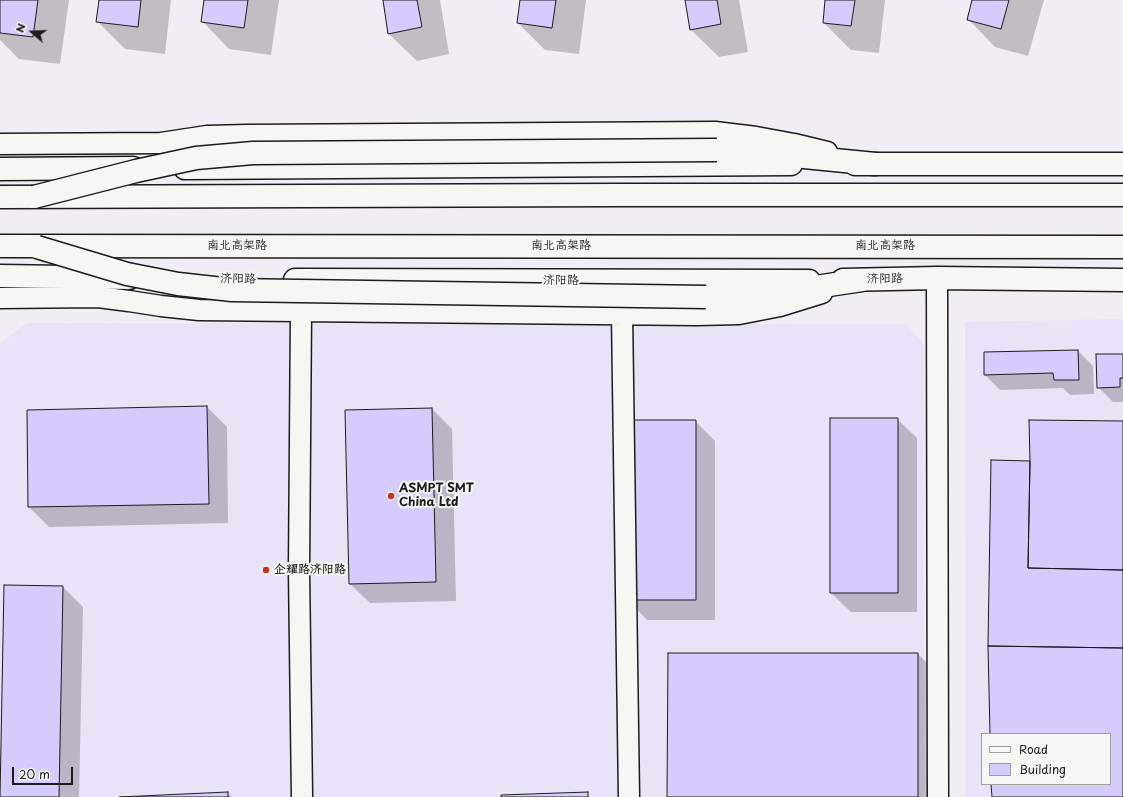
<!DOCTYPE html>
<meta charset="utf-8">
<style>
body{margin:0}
#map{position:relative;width:1123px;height:797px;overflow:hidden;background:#f0edf4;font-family:"Playpen Sans",sans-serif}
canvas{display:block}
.legend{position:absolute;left:981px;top:733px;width:130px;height:52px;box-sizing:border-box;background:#f6f6f2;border:1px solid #9f9f9c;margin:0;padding:5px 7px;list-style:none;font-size:12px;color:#1c1c1c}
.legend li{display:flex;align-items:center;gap:8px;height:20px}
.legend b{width:20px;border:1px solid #9f9f9c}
.north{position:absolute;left:12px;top:12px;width:40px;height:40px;-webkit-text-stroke:3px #f6f6f2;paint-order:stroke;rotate:289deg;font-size:11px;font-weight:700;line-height:16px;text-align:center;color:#1c1c1c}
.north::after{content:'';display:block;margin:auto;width:14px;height:18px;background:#1c1c1c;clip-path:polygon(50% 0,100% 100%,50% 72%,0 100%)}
.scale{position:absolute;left:12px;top:767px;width:61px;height:18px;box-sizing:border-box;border:2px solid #1c1c1c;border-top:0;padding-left:5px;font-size:12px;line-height:14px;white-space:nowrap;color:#1c1c1c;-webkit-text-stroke:3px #f6f6f2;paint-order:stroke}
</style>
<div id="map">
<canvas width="1123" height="797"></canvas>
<ul class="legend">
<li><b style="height:5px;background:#f6f6f2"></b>Road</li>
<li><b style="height:11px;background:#d6cbfd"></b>Building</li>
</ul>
<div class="north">N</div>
<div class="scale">20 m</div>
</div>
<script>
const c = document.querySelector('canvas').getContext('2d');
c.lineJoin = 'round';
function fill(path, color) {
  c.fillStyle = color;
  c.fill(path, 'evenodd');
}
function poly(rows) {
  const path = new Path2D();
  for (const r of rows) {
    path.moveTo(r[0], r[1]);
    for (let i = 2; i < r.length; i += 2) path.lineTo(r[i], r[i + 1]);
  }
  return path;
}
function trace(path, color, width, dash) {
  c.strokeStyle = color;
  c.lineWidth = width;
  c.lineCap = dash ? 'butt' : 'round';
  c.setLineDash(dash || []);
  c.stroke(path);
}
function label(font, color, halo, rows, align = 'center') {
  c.font = font + ' "Playpen Sans","LXGW WenKai TC",sans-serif';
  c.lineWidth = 4;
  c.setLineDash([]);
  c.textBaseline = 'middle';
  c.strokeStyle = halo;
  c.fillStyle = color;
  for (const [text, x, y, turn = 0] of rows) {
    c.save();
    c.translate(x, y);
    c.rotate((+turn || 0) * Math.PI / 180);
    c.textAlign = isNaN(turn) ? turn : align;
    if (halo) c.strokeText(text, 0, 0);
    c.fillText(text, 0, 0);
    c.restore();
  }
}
fill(poly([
 [1123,319,1123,797,966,797,965,322],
 [982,734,1110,734,1110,784,982,784],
 [27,323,906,324,924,344,924,797,0,797,0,343]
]), '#e8e3f7');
fill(poly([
 [0,0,69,0,60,64,19,59,0,40],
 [100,0,171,0,165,54,125,49,98,22],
 [205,0,279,0,271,55,229,49,202,21],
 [384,0,440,0,449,54,417,61,389,34],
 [521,0,586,0,579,54,545,50,518,23],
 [686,0,739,0,748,52,719,57,691,30],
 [826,0,885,0,879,53,851,50,824,23],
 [973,0,1044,0,1028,56,995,47,968,19],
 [1078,351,1093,366,1094,394,1070,395,1063,388,1000,390,985,375],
 [1123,355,1123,402,1113,402,1098,387],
 [207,407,227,427,228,523,49,527,29,507],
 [432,409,452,429,456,601,370,603,350,584],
 [897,419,917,438,917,612,851,612,831,593],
 [695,421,715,441,715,620,647,620,628,600],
 [5,586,63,587,83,607,79,797,1,797],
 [918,654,937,673,937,797,668,797],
 [228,793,232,797,131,797]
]), '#0003');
const building = poly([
 [0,0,38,0,33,37,0,33,0,0],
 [99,0,141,0,138,27,96,22,99,0],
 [204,0,248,0,244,28,201,22,204,0],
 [383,0,417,0,422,27,388,34,383,0],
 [520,0,556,0,552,28,517,23,520,0],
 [685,0,717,0,721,24,690,30,685,0],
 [825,0,855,0,851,26,823,23,825,0],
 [972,0,1009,0,1001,29,967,20,972,0],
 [1078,350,1079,380,1054,380,1053,373,984,375,984,352,1078,350],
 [1096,354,1123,354,1123,378,1120,378,1120,387,1097,388,1096,354],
 [207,406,209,504,28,507,27,410,207,406],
 [432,408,436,582,349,584,345,410,432,408],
 [830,418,898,418,898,593,830,593,830,418],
 [627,420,696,420,696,600,627,600,627,420],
 [1029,420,1123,421,1123,570,1028,568,1030,461,1029,420],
 [991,460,1030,461,1028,568,1123,570,1123,648,988,646,991,460],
 [4,585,63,586,59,797,0,797,4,585],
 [988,646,1123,648,1123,797,992,797,991,784,1110,784,1110,734,990,734,988,646],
 [668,653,918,653,918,797,667,797,668,653],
 [228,792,228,797,119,797,228,792],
 [588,792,588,797,501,797,501,795,588,792]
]);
fill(building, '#d6cbfd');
trace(building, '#1c1c1c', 1);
const street = poly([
 [0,144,161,143,207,136,247,135,715,132,756,137,794,144,827,152],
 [937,278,938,797],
 [0,298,98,297,129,301,161,306,199,310,697,315,739,314,780,306,822,293],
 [301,311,299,570,302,797],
 [622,314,629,797]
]);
const primary = poly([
 [855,164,1123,164],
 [185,168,791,164],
 [0,169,133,168],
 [0,276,129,278],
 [295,280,809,281],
 [843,280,937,278,1123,280]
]);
const highway = poly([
 [717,150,784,155,875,164],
 [0,197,618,195,1123,195],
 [0,246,1123,247],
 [706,297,783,292,862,280]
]);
trace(street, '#1c1c1c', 23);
trace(primary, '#1c1c1c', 25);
trace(highway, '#1c1c1c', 25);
trace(street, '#f6f6f2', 20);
trace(primary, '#f6f6f2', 22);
trace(highway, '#f6f6f2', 22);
const highwayBridge = poly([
 [34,197,136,171,196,158,253,153,717,150],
 [37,247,127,274,178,284,232,290,706,297]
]);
trace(highwayBridge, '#1c1c1c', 25, []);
trace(highwayBridge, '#f6f6f2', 22);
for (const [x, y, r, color] of [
 [391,496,4,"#c8321e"],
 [266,570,4,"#c8321e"]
]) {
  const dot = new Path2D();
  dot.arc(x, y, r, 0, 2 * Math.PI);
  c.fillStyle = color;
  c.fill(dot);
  trace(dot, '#f6f6f2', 1.5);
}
label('12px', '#1c1c1c', '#f6f6f2', [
 ["南北高架路",237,246],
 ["南北高架路",561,246],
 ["南北高架路",885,246],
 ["济阳路",238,279,1],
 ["济阳路",885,279,-1],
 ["济阳路",561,281]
]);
label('bold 12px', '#1c1c1c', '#f6f6f2', [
 ["ASMPT SMT",399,489],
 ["China Ltd",399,503],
 ["企耀路济阳路",274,570]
], 'left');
</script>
